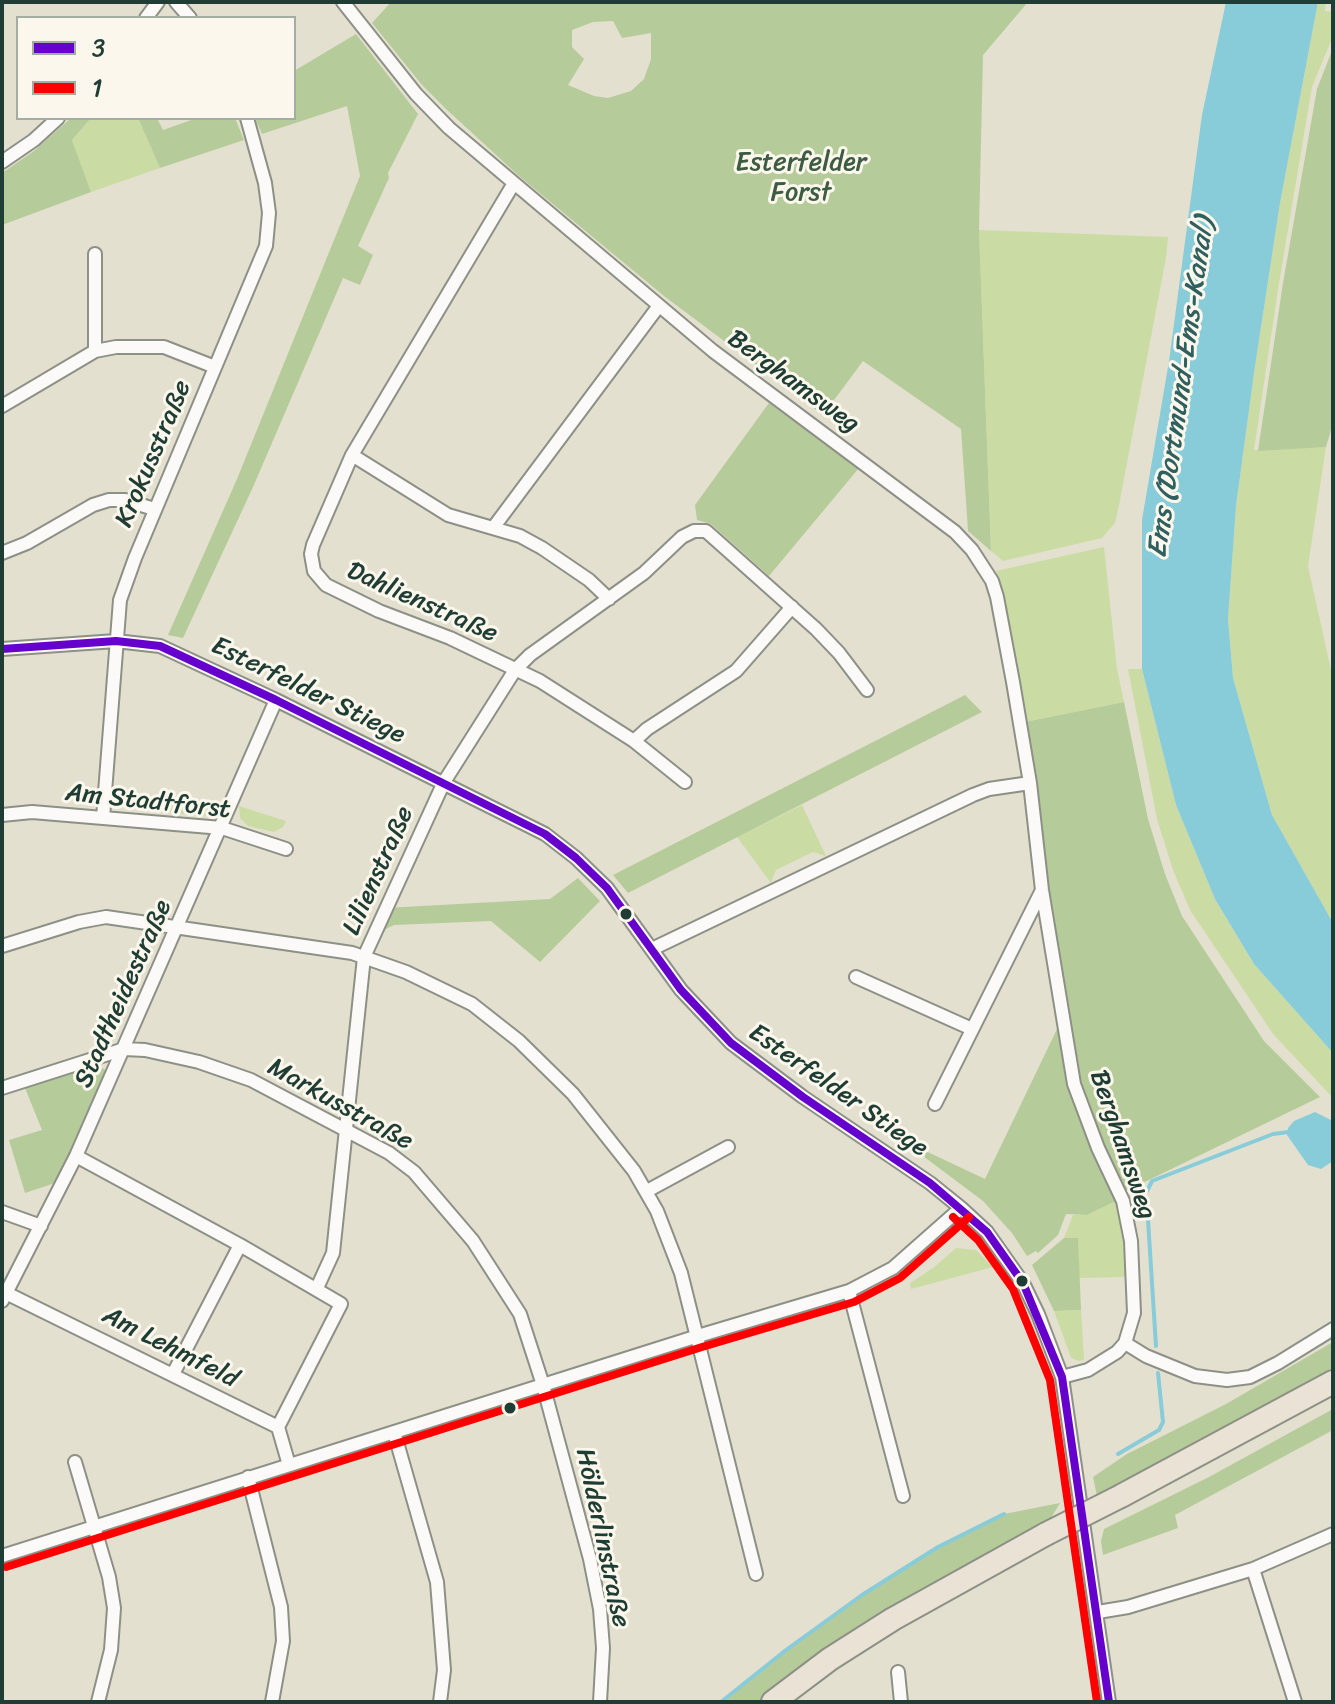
<!DOCTYPE html>
<meta charset="utf-8">
<style>
body{margin:0}
#map{position:relative;width:1335px;height:1704px;overflow:hidden;background:#e4e0cf;font-family:Sriracha,sans-serif}
canvas{display:block}
.frame{position:absolute;inset:0;border:4px solid #1f3d34;pointer-events:none}
.legend{position:absolute;left:16px;top:16px;width:280px;height:104px;box-sizing:border-box;background:#fbf7ec;border:2px solid #a3ada2;margin:0;padding:10px 14px;list-style:none;font-size:24px;color:#1f3d34}
.legend li{display:flex;align-items:center;gap:16px;height:40px}
.legend b{width:40px;border:2px solid #a3ada2}
</style>
<div id="map">
<canvas width="1335" height="1704"></canvas>
<div class="frame"></div>
<ul class="legend">
<li><b style="height:10px;background:#60c"></b>3</li>
<li><b style="height:10px;background:#f00"></b>1</li>
</ul>
</div>
<script>
const c = document.querySelector('canvas').getContext('2d');
c.lineJoin = 'round';
function fill(path, color) {
  c.fillStyle = color;
  c.fill(path, 'evenodd');
}
function poly(rows) {
  const path = new Path2D();
  for (const r of rows) {
    path.moveTo(r[0], r[1]);
    for (let i = 2; i < r.length; i += 2) path.lineTo(r[i], r[i + 1]);
  }
  return path;
}
function trace(path, color, width, dash) {
  c.strokeStyle = color;
  c.lineWidth = width;
  c.lineCap = dash ? 'butt' : 'round';
  c.setLineDash(dash || []);
  c.stroke(path);
}
function label(font, color, halo, rows, align = 'center') {
  c.font = font + ' Sriracha,sans-serif';
  c.lineWidth = 6;
  c.setLineDash([]);
  c.textBaseline = 'middle';
  c.strokeStyle = halo;
  c.fillStyle = color;
  for (const [text, x, y, turn = 0] of rows) {
    c.save();
    c.translate(x, y);
    c.rotate((+turn || 0) * Math.PI / 180);
    c.textAlign = isNaN(turn) ? turn : align;
    if (halo) c.strokeText(text, 0, 0);
    c.fillText(text, 0, 0);
    c.restore();
  }
}
fill(poly([
 [1318,2,1326,2,1325,11,1333,12,1333,36,1312,87,1279,283,1254,450,1326,447,1308,566,1333,679,1333,923,1272,815,1233,678,1228,619,1236,506,1254,373,1280,203],
 [91,118,138,118,160,168,91,192,72,140],
 [979,230,1168,237,1166,258,1119,505,1115,523,1102,538,1003,561,991,551],
 [1104,547,1117,669,1124,702,1025,722,996,571],
 [1128,669,1142,669,1176,805,1215,899,1254,964,1333,1053,1333,1098,1273,1034,1190,910,1173,870,1157,819],
 [113,792,222,802,215,814,200,817,114,801],
 [802,805,826,856,813,852,776,870,771,883,737,837],
 [239,806,286,821,283,827,274,832,248,826,240,818],
 [1116,1201,1123,1227,1127,1277,1079,1278,1078,1239,1064,1238,1073,1215,1087,1215],
 [956,1248,976,1250,993,1267,911,1289,910,1283,933,1268],
 [1081,1310,1084,1360,1079,1361,1071,1358,1054,1311]
]), '#cadca4');
fill(poly([
 [391,2,1028,2,983,55,979,230,991,551,968,531,961,429,863,361,823,415,664,296,519,176,446,109,422,85,372,23],
 [613,21,622,38,651,33,651,59,644,79,631,91,608,98,594,96,568,85,584,59,572,47,572,30,593,22],
 [356,34,418,114,388,173,389,178,358,246,373,255,360,285,343,278,253,487,183,638,168,635,237,479,360,176,347,106,262,134,255,118,294,118,294,71],
 [1333,48,1333,423,1326,447,1258,451,1283,283,1317,89],
 [71,118,91,118,72,140,91,192,2,225,2,173,34,151],
 [138,118,157,118,163,130,197,118,235,118,244,140,160,168],
 [769,403,859,468,769,576,711,524,697,520,695,505],
 [965,695,982,712,628,893,613,875],
 [1124,702,1148,819,1165,874,1182,916,1264,1041,1320,1097,1124,1192,1080,1083,1049,890,1025,722],
 [578,878,600,901,540,962,491,921,394,925,372,936,385,908,550,899],
 [1058,1027,1068,1088,1092,1152,1116,1201,1087,1215,1066,1214,1058,1235,1038,1253,1036,1251,1027,1256,1012,1233,983,1201,915,1150,917,1147,985,1179],
 [97,1065,107,1071,55,1183,25,1193,9,1140,42,1130,25,1088],
 [1064,1238,1078,1238,1081,1310,1054,1311,1032,1265],
 [1333,1342,1333,1369,1097,1496,1093,1477,1127,1454,1226,1404],
 [1333,1409,1333,1430,1175,1515,1178,1528,1103,1555,1101,1541,1104,1529,1209,1477],
 [1060,1503,1048,1523,777,1687,759,1702,721,1702,786,1650,862,1595,938,1547,1004,1514]
]), '#b6cb9a');
fill(poly([
 [1226,2,1318,2,1280,203,1254,373,1236,506,1228,619,1233,678,1272,815,1333,923,1333,1053,1254,964,1215,899,1176,805,1142,669,1142,520,1169,361,1202,115],
 [1315,1112,1333,1121,1333,1161,1321,1169,1308,1165,1287,1135,1288,1128,1294,1121]
]), '#88ccd9');
trace(poly([
 [1147,1191,1152,1181,1273,1134,1289,1132],
 [1147,1204,1156,1346],
 [1118,1454,1159,1430,1163,1422,1158,1373],
 [721,1702,786,1650,862,1595,938,1547,1004,1514]
]), '#88ccd9', 4);
const street = poly([
 [176,2,190,18],
 [343,2,416,94,449,128,713,351,955,532,972,550,992,581,997,597,1013,682,1030,783,1042,890,1074,1084,1098,1148,1123,1201,1131,1241,1134,1313,1125,1343,1117,1352,1088,1370,1062,1377],
 [146,18,158,2],
 [2,162,34,140,58,118],
 [514,183,352,455,313,545,311,554,314,571,326,585,379,611,450,638,540,681,634,741,685,782],
 [95,254,95,351],
 [2,406,95,351,116,347,164,347,215,367],
 [352,455,448,515,520,536,542,548,589,580,609,599],
 [493,528,658,307],
 [2,553,27,543,93,505,109,500,125,500,154,509],
 [2,649,116,641,160,646,276,700,545,834,576,858,607,888,681,990,731,1043,803,1097,930,1183,961,1208,987,1232,1023,1283,1038,1314,1062,1377,1109,1702],
 [634,741,647,729,736,671,792,607],
 [2,815,32,812,222,828,286,849],
 [103,818,120,600,135,558,266,246,269,213,265,183,247,118],
 [2,946,79,922,106,917,352,953,406,972,472,1004,519,1041,573,1094,634,1171,657,1211,681,1273,756,1574],
 [652,949,973,795,989,789,1030,783],
 [856,977,972,1029],
 [2,1088,124,1049,145,1050,199,1062,251,1080,389,1153,414,1172,473,1241,520,1314,543,1385,590,1559,600,1609,603,1648,600,1702],
 [935,1104,1042,890],
 [76,1156,240,1245,341,1304,278,1427],
 [647,1191,728,1147],
 [2,1212,41,1226],
 [317,1288,333,1253,364,957,444,782,515,670,530,655,644,573,682,537,694,531,706,531,816,629,839,653,867,690],
 [849,1291,903,1496],
 [6,1293,278,1427,289,1465],
 [2,1301,76,1156,276,700],
 [1125,1343,1146,1356,1195,1376,1227,1380,1250,1377,1278,1363,1333,1329],
 [173,1374,240,1245],
 [394,1432,437,1582,444,1670,440,1702],
 [75,1462,109,1577,114,1608,111,1650,98,1702],
 [248,1477,281,1607,283,1641,272,1702],
 [2,1556,698,1336,849,1291,893,1268,961,1208],
 [1253,1569,1295,1702],
 [1098,1612,1128,1607,1253,1569,1333,1534],
 [898,1672,901,1702]
]);
const highway = poly([
 [1121,1496,1333,1382],
 [773,1702,830,1659,893,1619,1046,1534]
]);
trace(street, '#8d9086', 16);
trace(highway, '#8d9086', 26);
trace(street, '#fbfaf8', 12);
trace(highway, '#e9e2d5', 22);
const highwayBridge = poly([
 [1046,1534,1121,1496]
]);
trace(highwayBridge, '#8d9086', 26, []);
trace(highwayBridge, '#e9e2d5', 22);
trace(poly([
 [2,649,116,641,160,646,276,700,545,834,576,858,607,888,681,990,731,1043,803,1097,930,1183,987,1232,1023,1283,1062,1377,1109,1702]
]), '#60c', 8);
trace(poly([
 [953,1217,978,1240,1013,1289,1050,1380,1097,1702],
 [6,1567,702,1347,854,1302,900,1278,969,1217]
]), '#f00', 8);
for (const [x, y, r, color] of [
 [626,914,7,"#1f3d34"],
 [1022,1281,7,"#1f3d34"],
 [510,1408,7,"#1f3d34"]
]) {
  const dot = new Path2D();
  dot.arc(x, y, r, 0, 2 * Math.PI);
  c.fillStyle = color;
  c.fill(dot);
  trace(dot, '#fbf7ec', 3);
}
label('26px', '#3d5c43', '#fbf7ec', [
 ["Esterfelder",801,163],
 ["Forst",801,193]
]);
label('26px', '#1f3d34', '#fbf7ec', [
 ["Berghamsweg",793,382,36],
 ["Krokusstraße",154,454,-67],
 ["Dahlienstraße",422,603,24],
 ["Esterfelder Stiege",308,691,26],
 ["Am Stadtforst",148,802,6],
 ["Lilienstraße",379,871,-66],
 ["Stadtheidestraße",124,994,-66],
 ["Esterfelder Stiege",838,1091,35],
 ["Markusstraße",340,1105,29],
 ["Berghamsweg",1122,1145,71],
 ["Am Lehmfeld",170,1348,27],
 ["Hölderlinstraße",602,1538,78]
]);
label('italic 28px', '#2f5f5e', '#fbf7ec', [
 ["Ems (Dortmund-Ems-Kanal)",1182,388,-82]
]);
</script>
